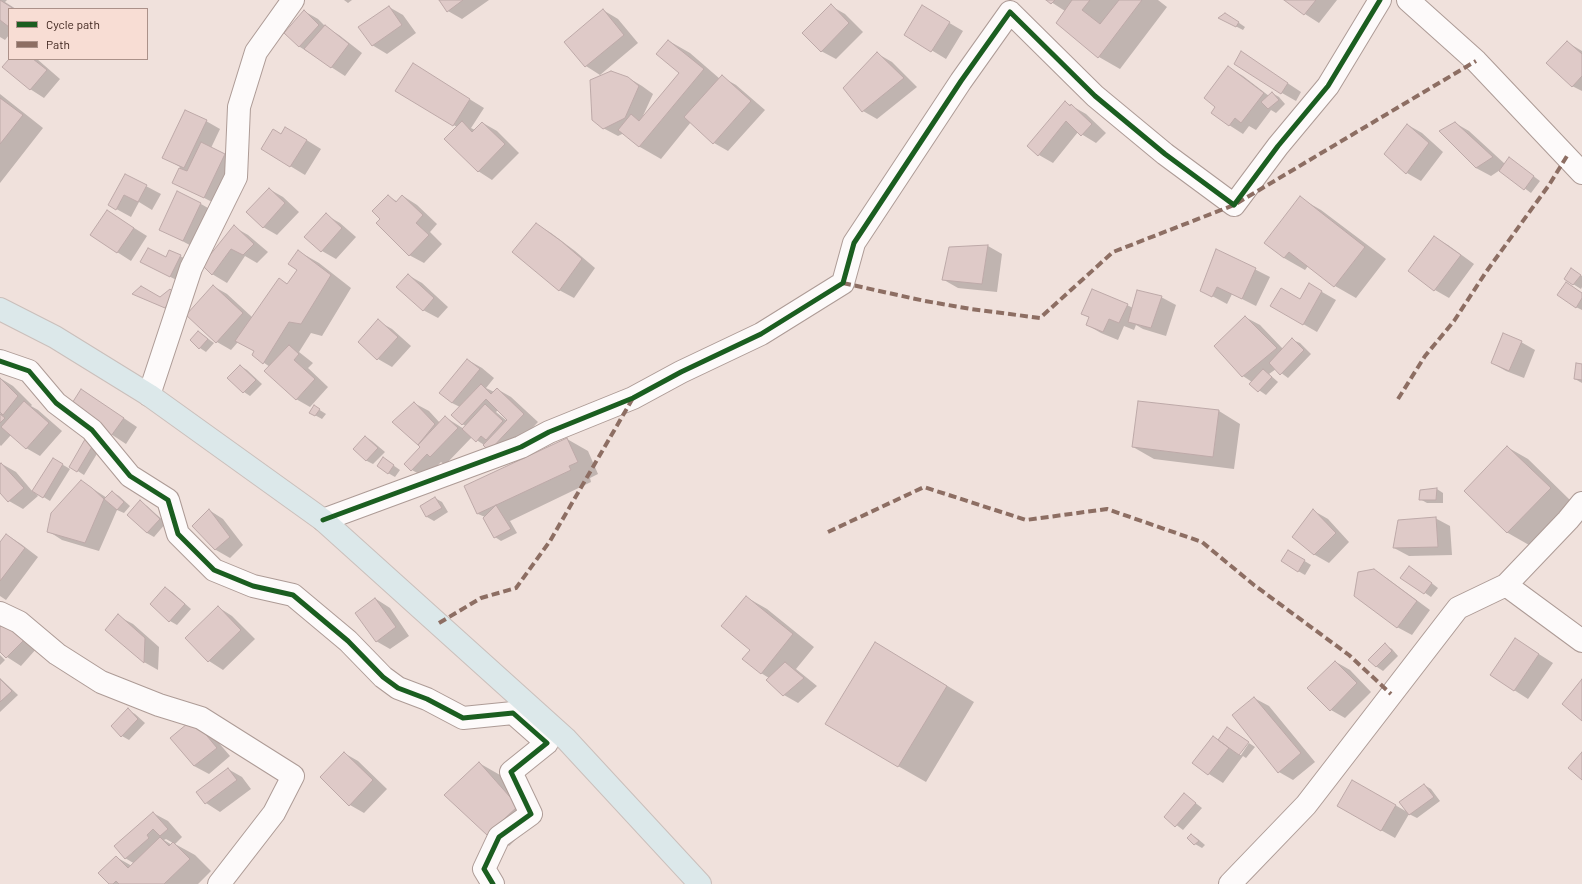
<!DOCTYPE html>
<style>
body{margin:0}
#map{position:relative;width:1582px;height:884px;overflow:hidden;background:#f0e1dc;font-family:Barlow,sans-serif}
canvas{display:block}
.legend{position:absolute;left:8px;top:8px;width:140px;height:52px;box-sizing:border-box;background:#f8ddd4;border:1px solid #ab9189;margin:0;padding:5px 7px;list-style:none;font-size:12px;color:#381f18}
.legend li{display:flex;align-items:center;gap:8px;height:20px}
.legend b{width:20px;border:1px solid #ab9189}
</style>
<div id="map">
<canvas width="1582" height="884"></canvas>
<ul class="legend">
<li><b style="height:5px;background:#1b5e20"></b>Cycle path</li>
<li><b style="height:5px;background:#8d6e63"></b>Path</li>
</ul>
</div>
<script>
const c = document.querySelector('canvas').getContext('2d');
c.lineJoin = 'round';
function fill(path, color) {
  c.fillStyle = color;
  c.fill(path, 'evenodd');
}
function poly(rows) {
  const path = new Path2D();
  for (const r of rows) {
    path.moveTo(r[0], r[1]);
    for (let i = 2; i < r.length; i += 2) path.lineTo(r[i], r[i + 1]);
  }
  return path;
}
function trace(path, color, width, dash) {
  c.strokeStyle = color;
  c.lineWidth = width;
  c.lineCap = dash ? 'butt' : 'round';
  c.setLineDash(dash || []);
  c.stroke(path);
}
fill(poly([
 [0,0,7,0,5,2,16,9,9,9,9,35,5,40,0,37],
 [344,0,352,0,348,3],
 [440,0,489,0,462,19,448,11],
 [1048,0,1158,0,1167,7,1120,69,1099,57,1057,22,1065,11],
 [1286,0,1337,0,1319,23,1305,14],
 [831,6,845,14,863,32,836,59,821,51],
 [389,7,403,15,416,33,387,54,372,45],
 [603,10,618,19,638,43,600,75,586,66,566,42],
 [304,11,318,19,327,28,339,35,362,53,345,76,300,47,285,33],
 [936,15,963,31,946,59,905,34],
 [1220,18,1232,18,1245,27,1243,30],
 [669,41,690,53,720,79,722,77,736,85,765,110,728,151,714,143,691,122,661,159,640,147,624,133,618,136,603,128,627,77,642,86,653,94,642,118,681,73],
 [1567,42,1582,51,1582,91,1572,86],
 [1242,53,1301,92,1296,101,1282,93],
 [878,54,892,62,917,87,877,119,863,111],
 [10,59,37,59,60,79,44,98,30,89],
 [1228,67,1243,76,1269,96,1272,93,1279,97,1285,104,1276,113,1271,110,1256,130,1249,126,1243,134,1229,125,1216,106],
 [427,73,484,108,471,128,475,130,483,123,497,131,519,153,492,180,478,171,457,127,397,90],
 [0,94,43,128,0,183],
 [1065,102,1086,114,1106,133,1096,143,1078,132,1053,163,1039,155,1028,146],
 [206,121,220,129,211,148,238,163,218,205,173,182,180,167,164,158],
 [1455,123,1469,131,1505,164,1516,163,1540,181,1531,193,1500,170,1491,176,1476,168],
 [1408,125,1422,133,1443,152,1421,181,1407,173],
 [282,135,300,136,321,149,305,175,262,149],
 [125,175,161,194,152,210,139,202,131,217,109,205],
 [269,189,283,197,299,212,277,235,263,227],
 [388,196,398,202,403,196,417,205,437,224,430,232,442,244,424,263,409,255,382,219],
 [1300,198,1321,210,1386,259,1356,298,1335,286,1308,266,1305,270,1284,258],
 [201,204,215,212,197,249,160,229],
 [107,211,147,236,131,261,117,252],
 [326,215,340,223,356,237,336,259,322,251,306,236],
 [536,224,551,233,575,251,595,268,574,298,559,290],
 [234,227,248,235,268,252,257,263,245,256,227,283,212,274,203,265],
 [1434,237,1448,245,1474,264,1449,298,1435,290,1409,270],
 [988,246,1002,254,997,292,958,288,944,280],
 [1217,250,1270,277,1256,306,1232,294,1227,304,1201,290],
 [298,251,319,263,351,288,322,336,311,333,299,352,313,363,308,368,328,387,310,407,296,399,270,367,253,355,255,351,238,342,231,350,217,342,213,286,227,294,252,317,279,279,288,284,298,269],
 [180,256,195,264,184,284,142,262],
 [1572,270,1582,276,1582,287,1581,289,1565,279],
 [408,275,422,283,448,307,438,318,423,310],
 [1567,283,1582,293,1582,310,1576,307],
 [1310,285,1336,300,1317,332,1272,306,1301,301],
 [170,290,172,311,134,294,161,299],
 [1161,297,1176,305,1166,336,1143,329,1136,325,1134,330,1124,326,1118,340,1101,333,1087,325,1090,318,1082,314,1127,305,1133,308],
 [1245,317,1260,325,1283,349,1293,340,1300,343,1311,354,1288,378,1276,369,1269,374,1278,382,1266,395,1250,384,1252,382,1243,376],
 [378,321,392,329,411,346,392,367,378,359,359,342],
 [199,332,214,343,206,352,200,348],
 [1521,342,1535,350,1524,378,1506,371,1492,363],
 [468,360,482,368,494,378,486,388,494,392,497,389,511,397,538,422,504,458,472,437,445,465,441,462,426,478,412,470,406,464,421,447,393,422,414,403,429,411,440,423,445,417,464,429,466,426,462,424,460,407,452,403],
 [498,410,509,420,507,421,496,412],
 [1582,365,1582,383,1575,379],
 [240,366,247,370,262,384,250,396,244,392,229,378],
 [0,378,13,386,32,405,31,406,38,410,62,431,40,456,26,448,11,435,1,446,0,445,0,413,2,414,0,411],
 [82,390,137,427,126,444,70,407],
 [1139,402,1219,411,1240,424,1234,469,1154,459,1133,447],
 [315,407,326,414,322,419,311,413],
 [88,436,103,444,84,475,70,466],
 [366,437,372,441,385,452,373,464,367,461,354,449],
 [567,439,588,451,598,474,590,478,591,482,510,521,517,533,501,541,495,537,485,517,478,514,466,487],
 [1507,447,1528,459,1571,501,1529,545,1508,533,1465,491],
 [53,459,70,469,50,501,34,491,38,496,23,509,9,501,0,492,0,466,2,464,16,472,33,492],
 [390,463,400,470,395,477,388,473],
 [81,481,107,498,112,492,119,496,130,506,124,513,117,510,99,551,62,540,48,531],
 [1437,489,1443,493,1443,503,1427,503,1420,499],
 [435,498,442,502,448,512,434,521,427,517,421,507],
 [140,502,147,506,166,523,154,537,147,533,128,515],
 [209,510,223,519,243,545,230,558,216,550,194,526],
 [1314,511,1328,519,1349,542,1329,563,1315,555,1293,536],
 [1435,518,1450,526,1452,555,1409,556,1394,548],
 [7,535,21,544,38,557,6,600,0,596,0,544],
 [1295,555,1311,565,1305,575,1298,571],
 [1373,570,1388,579,1430,610,1412,635,1397,627],
 [1416,571,1438,588,1431,597,1402,577],
 [166,588,172,592,191,609,177,625,170,621],
 [746,597,767,609,814,647,796,669,817,686,798,703,784,695,769,678,761,673],
 [376,599,390,608,409,636,390,649,376,641],
 [218,607,232,616,255,639,223,670,209,661,186,638],
 [118,616,133,624,159,647,158,670,144,662,106,630],
 [5,624,37,648,21,666,7,657,0,651,0,629],
 [1515,639,1553,663,1528,699,1514,690],
 [1385,645,1392,649,1398,656,1383,671,1377,667,1370,660],
 [0,655,5,660,0,665],
 [903,659,974,702,926,782,898,766],
 [1336,662,1350,670,1371,692,1345,718,1331,710],
 [0,678,18,695,0,712],
 [1254,698,1269,706,1315,762,1293,780,1279,772],
 [128,710,135,714,145,723,129,740,122,736,112,726],
 [1228,728,1248,741,1238,755,1241,755,1249,743,1255,747,1246,758,1243,756,1223,783,1209,774,1193,763,1219,740],
 [207,729,230,756,209,774,194,766,171,738],
 [344,753,358,761,387,789,364,813,350,805],
 [479,763,500,775,538,818,509,846,488,834],
 [228,769,242,777,251,789,220,812,206,803],
 [1353,781,1409,813,1424,785,1431,789,1440,801,1417,818,1409,814,1395,838,1338,806],
 [1184,794,1202,808,1183,830,1166,817],
 [153,813,168,821,182,837,175,844,195,855,211,871,198,884,110,884,116,857,132,866,135,864,125,858],
 [166,839,173,843,172,845,164,840],
 [1192,835,1198,839,1205,845,1202,848,1195,844,1188,838]
]), '#0003');
const building = poly([
 [0,0,14,9,9,9,9,27,0,20,0,0],
 [439,0,463,0,447,12,439,0],
 [1046,0,1055,0,1051,4,1046,0],
 [1072,0,1090,0,1082,10,1100,24,1119,0,1142,0,1098,58,1056,23,1072,0],
 [1284,0,1316,0,1304,15,1284,0],
 [831,4,849,23,821,52,802,33,831,4],
 [922,5,950,22,931,52,904,35,922,5],
 [389,6,402,25,372,46,358,27,389,6],
 [603,9,624,35,585,67,564,42,603,9],
 [304,10,319,25,299,47,284,33,304,10],
 [1225,13,1239,22,1236,27,1218,18,1225,13],
 [325,25,349,44,331,68,304,49,325,25],
 [668,40,704,69,639,147,618,130,631,114,639,121,679,73,656,54,668,40],
 [1567,41,1582,54,1582,76,1572,87,1546,63,1567,41],
 [1241,51,1288,83,1281,94,1234,64,1241,51],
 [877,52,904,78,862,112,843,88,877,52],
 [9,59,33,59,47,70,30,90,2,67,9,59],
 [413,63,470,99,453,126,395,91,413,63],
 [1228,66,1264,93,1241,123,1235,118,1229,126,1211,113,1215,107,1204,98,1228,66],
 [611,71,628,77,639,86,625,118,603,129,592,120,590,80,611,71],
 [722,75,751,101,713,144,684,117,722,75],
 [1272,92,1279,100,1268,109,1261,102,1272,92],
 [0,98,23,115,0,144,0,98],
 [1065,101,1070,106,1071,104,1092,124,1081,136,1066,121,1038,156,1027,146,1065,101],
 [185,110,207,120,184,168,162,158,185,110],
 [462,121,472,132,482,122,505,144,478,172,444,139,462,121],
 [1455,122,1493,157,1476,168,1439,131,1455,122],
 [1407,124,1429,143,1406,174,1384,154,1407,124],
 [285,127,307,140,290,167,261,149,273,129,281,134,285,127],
 [201,142,225,154,204,198,172,183,179,168,187,171,201,142],
 [1509,157,1534,176,1524,190,1499,171,1509,157],
 [125,174,147,185,138,202,124,195,116,210,108,205,125,174],
 [269,188,285,203,263,228,246,212,269,188],
 [177,191,201,203,183,241,159,230,177,191],
 [388,195,396,202,402,195,423,215,416,223,429,235,409,256,376,223,380,219,372,211,388,195],
 [1300,196,1365,247,1334,287,1289,252,1284,258,1264,243,1300,196],
 [107,210,134,228,117,253,90,235,107,210],
 [326,213,342,228,321,252,304,237,326,213],
 [536,223,561,241,582,259,559,291,512,252,536,223],
 [234,225,254,244,243,255,231,249,212,275,202,265,234,225],
 [1434,236,1461,255,1434,291,1408,271,1434,236],
 [988,245,982,284,942,280,949,247,988,245],
 [148,248,166,257,169,250,181,255,170,277,140,262,148,248],
 [1216,249,1256,268,1242,299,1217,287,1212,297,1200,291,1216,249],
 [298,250,331,275,301,324,289,322,263,364,252,355,254,351,235,341,279,278,287,284,297,270,288,264,298,250],
 [1571,268,1581,275,1573,285,1564,279,1571,268],
 [408,274,434,298,423,311,396,287,408,274],
 [1566,282,1582,293,1582,298,1576,308,1557,295,1566,282],
 [1309,283,1322,291,1303,325,1270,306,1281,288,1300,299,1309,283],
 [213,285,243,313,216,343,186,315,213,285],
 [141,286,160,297,170,289,175,294,165,308,132,294,141,286],
 [1092,289,1128,304,1119,323,1109,319,1103,332,1086,325,1089,317,1081,314,1092,289],
 [1137,290,1162,296,1151,328,1128,322,1137,290],
 [1245,316,1277,348,1242,377,1214,346,1245,316],
 [378,319,398,337,377,360,358,342,378,319],
 [198,331,208,339,199,349,190,340,198,331],
 [1503,333,1522,341,1509,371,1491,363,1503,333],
 [1292,338,1304,350,1280,375,1269,363,1292,338],
 [289,345,299,354,294,360,315,379,296,400,264,371,289,345],
 [467,359,480,369,452,403,439,393,467,359],
 [1576,363,1582,364,1582,380,1574,379,1576,363],
 [240,365,256,380,243,393,227,378,240,365],
 [1263,369,1272,377,1258,392,1249,384,1263,369],
 [0,378,18,396,3,415,0,412,0,378],
 [481,384,491,394,497,388,524,414,489,451,483,445,507,420,486,399,462,425,451,415,481,384],
 [81,389,124,418,111,436,69,408,81,389],
 [24,401,49,423,26,449,1,427,24,401],
 [1138,401,1219,410,1213,457,1132,447,1138,401],
 [414,402,435,424,418,445,392,422,414,402],
 [485,404,503,421,486,440,481,436,476,442,462,429,485,404],
 [314,405,320,409,315,416,309,413,314,405],
 [0,414,5,418,0,423,0,414],
 [445,416,458,428,430,457,427,454,411,471,404,464,420,447,418,445,445,416],
 [88,434,96,440,77,472,69,467,88,434],
 [365,436,378,448,366,461,353,449,365,436],
 [567,438,578,462,569,466,571,470,477,514,464,486,567,438],
 [1507,446,1551,488,1507,533,1464,491,1507,446],
 [383,457,394,465,388,474,377,466,383,457],
 [53,458,63,464,43,498,32,491,53,458],
 [1,463,24,488,8,502,0,493,0,464,1,463],
 [81,480,92,488,104,499,85,543,47,532,51,513,81,480],
 [1437,488,1436,500,1419,500,1420,490,1437,488],
 [112,491,124,502,117,510,104,499,112,491],
 [435,497,442,508,426,517,420,506,435,497],
 [140,500,160,519,147,533,127,515,140,500],
 [496,505,511,529,494,538,483,518,496,505],
 [209,509,230,537,215,550,192,526,209,509],
 [1313,509,1336,533,1314,555,1292,537,1313,509],
 [1436,517,1438,547,1393,548,1398,520,1436,517],
 [6,534,25,548,0,581,0,542,6,534],
 [1288,550,1305,560,1298,572,1281,561,1288,550],
 [1409,566,1432,583,1424,594,1400,578,1409,566],
 [1374,569,1417,601,1397,628,1354,596,1358,572,1374,569],
 [165,587,185,604,169,622,150,604,165,587],
 [746,596,793,634,761,674,742,659,750,650,721,626,746,596],
 [375,598,396,627,376,642,355,613,375,598],
 [218,606,241,630,208,662,185,638,218,606],
 [118,614,145,638,144,663,105,630,118,614],
 [5,622,24,640,6,658,0,652,0,627,5,622],
 [1515,638,1539,654,1514,691,1490,675,1515,638],
 [875,642,947,686,898,767,825,724,875,642],
 [1385,643,1392,651,1376,667,1368,660,1385,643],
 [1335,661,1357,683,1330,711,1307,688,1335,661],
 [785,662,804,678,783,696,766,680,785,662],
 [0,679,12,691,0,702,0,679],
 [1582,679,1582,721,1562,704,1582,679],
 [1254,697,1301,753,1278,773,1232,715,1254,697],
 [128,708,138,719,121,737,111,726,128,708],
 [193,719,217,748,194,766,170,738,193,719],
 [1227,727,1249,742,1239,755,1218,740,1227,727],
 [1213,736,1229,748,1208,775,1192,763,1213,736],
 [344,752,373,780,349,806,320,777,344,752],
 [1582,752,1582,780,1568,768,1582,752],
 [479,762,518,806,487,835,444,795,479,762],
 [228,768,237,780,205,804,196,792,228,768],
 [1352,780,1396,805,1381,831,1337,806,1352,780],
 [1424,784,1434,797,1409,815,1399,802,1424,784],
 [1184,793,1196,803,1175,827,1164,817,1184,793],
 [153,812,168,829,160,836,153,829,147,835,149,838,125,859,114,846,153,812],
 [1191,834,1199,841,1194,845,1187,838,1191,834],
 [160,837,169,846,173,842,190,859,164,884,119,884,116,881,113,884,109,884,98,873,116,856,128,868,160,837]
]);
fill(building, '#dfcac8');
trace(building, '#bda9a8', 1);
const minor = poly([
 [1408,0,1476,61,1582,173],
 [0,361,29,371,56,403,92,430,130,476,168,500,178,534,214,570,253,586,293,595,348,641,383,677,398,688,427,699,463,718,513,713,547,743,511,772,531,814,499,837,484,869,493,884],
 [149,395,191,268,236,177,239,107,256,52,293,0],
 [323,520,521,447,549,432,633,398,681,372,761,334,843,283,854,243,961,81,1010,12,1095,96,1165,154,1234,205,1278,146,1328,86,1380,0],
 [1506,585,1568,520,1582,503],
 [0,613,19,622,57,654,101,682,159,705,201,718,293,776,274,813,219,884],
 [1230,884,1306,805,1458,608,1506,585,1582,641]
]);
const major = poly([
 [0,309,55,337,149,395,323,520,566,739,700,884]
]);
trace(minor, '#ad9b96', 24);
trace(major, '#cabfbb', 24);
trace(minor, '#fdfafa', 22);
trace(major, '#dce8ea', 22);
trace(poly([
 [843,283,925,301,971,309,1040,318,1113,252,1234,205,1476,61],
 [1398,399,1425,356,1454,321,1486,272,1549,185,1567,156],
 [828,532,924,487,1026,520,1107,509,1202,542,1254,585,1349,655,1391,694],
 [439,623,481,598,516,588,550,541,633,398]
]), '#8d6e63', 4, [8, 4]);
trace(poly([
 [0,361,29,371,56,403,92,430,130,476,168,500,178,534,214,570,253,586,293,595,348,641,383,677,398,688,427,699,463,718,513,713,547,743,511,772,531,814,499,837,484,869,493,884],
 [323,520,521,447,549,432,633,398,681,372,761,334,843,283,854,243,961,81,1010,12,1095,96,1165,154,1234,205,1278,146,1328,86,1380,0]
]), '#1b5e20', 5);
</script>
